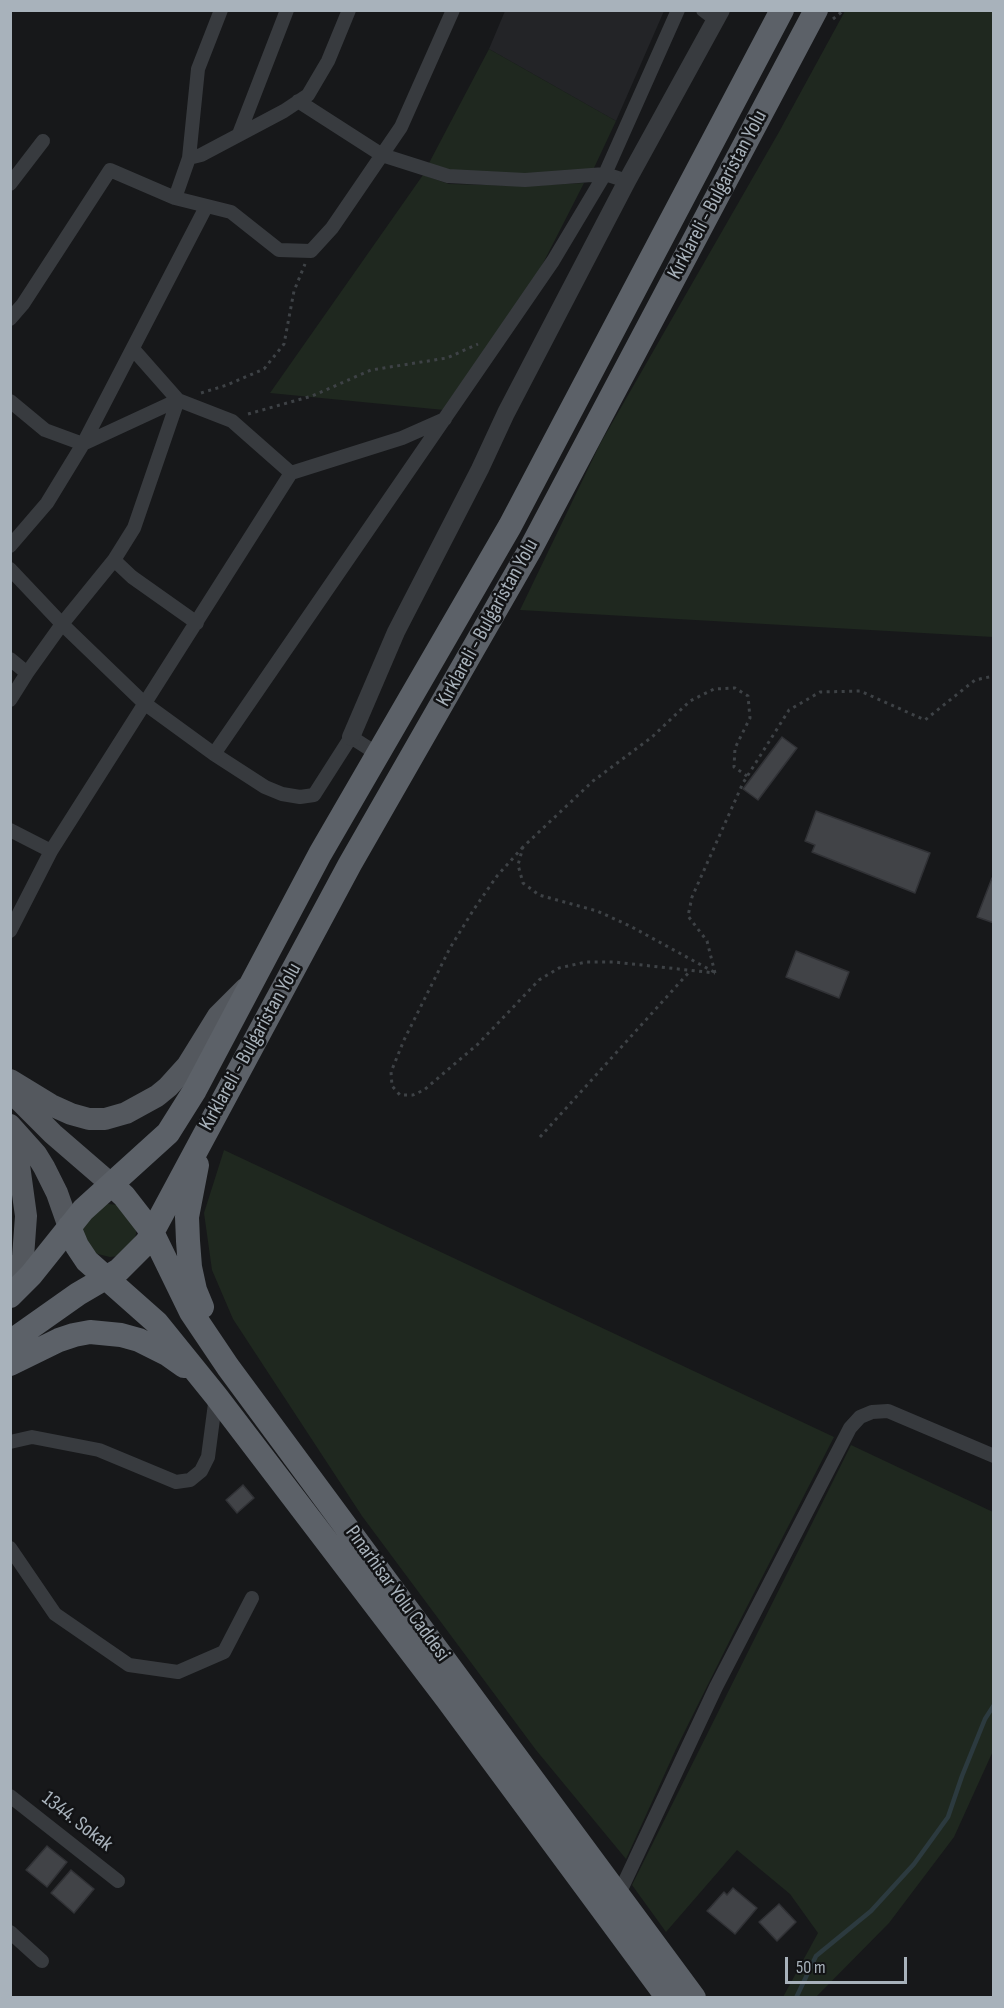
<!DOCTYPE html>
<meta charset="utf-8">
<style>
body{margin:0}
#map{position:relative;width:1004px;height:2008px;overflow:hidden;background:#17181a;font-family:"Sofia Sans Condensed",sans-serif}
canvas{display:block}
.frame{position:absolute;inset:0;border:12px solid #a8b2bb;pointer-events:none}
.scale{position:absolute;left:785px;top:1957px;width:122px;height:27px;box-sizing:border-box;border:3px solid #a8b2bb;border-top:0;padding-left:8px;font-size:18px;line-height:21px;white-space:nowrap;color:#a8b2bb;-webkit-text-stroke:4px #121315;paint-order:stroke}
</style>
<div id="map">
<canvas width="1004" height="2008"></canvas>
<div class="frame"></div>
<div class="scale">50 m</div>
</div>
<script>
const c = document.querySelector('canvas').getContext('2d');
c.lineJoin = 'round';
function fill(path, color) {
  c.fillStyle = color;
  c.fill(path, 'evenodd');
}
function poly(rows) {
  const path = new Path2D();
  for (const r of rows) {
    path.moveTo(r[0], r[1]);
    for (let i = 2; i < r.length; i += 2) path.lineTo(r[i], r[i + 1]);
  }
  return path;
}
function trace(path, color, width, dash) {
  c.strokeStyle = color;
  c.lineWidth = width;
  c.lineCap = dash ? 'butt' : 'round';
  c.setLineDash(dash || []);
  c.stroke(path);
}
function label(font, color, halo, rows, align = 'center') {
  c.font = font + ' "Sofia Sans Condensed",sans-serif';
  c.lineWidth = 5;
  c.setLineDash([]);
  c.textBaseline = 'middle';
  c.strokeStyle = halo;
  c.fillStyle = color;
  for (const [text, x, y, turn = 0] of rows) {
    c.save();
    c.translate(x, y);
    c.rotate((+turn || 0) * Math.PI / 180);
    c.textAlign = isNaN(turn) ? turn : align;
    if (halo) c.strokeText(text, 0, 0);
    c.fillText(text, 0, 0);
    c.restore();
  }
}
fill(poly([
 [505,11,505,10,664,11,616,121,489,49]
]), '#232427');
fill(poly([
 [845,11,993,11,993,637,520,610,600,444,779,132],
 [489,49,616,121,593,170,527,176,447,171,428,165],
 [423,175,449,184,525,186,584,183,535,279,444,410,270,393],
 [224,1150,834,1437,732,1636,676,1749,626,1859,536,1750,362,1516,233,1319,212,1270,204,1213],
 [108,1204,118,1205,136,1225,136,1234,133,1243,119,1256,110,1257,94,1253,82,1231,83,1223,100,1205],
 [851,1445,993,1512,993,1751,954,1837,889,1923,816,1997,783,1997,818,1933,790,1894,737,1850,666,1932,632,1885]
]), '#1f281f');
trace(poly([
 [796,1998,816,1956,871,1911,914,1864,948,1817,962,1776,985,1719,994,1705]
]), '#2c3a3f', 4.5);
const building = poly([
 [782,737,797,748,758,800,743,789,782,737],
 [816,811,930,853,915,893,812,852,815,845,805,841,816,811],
 [992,878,994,878,994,923,977,917,992,878],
 [796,951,849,972,839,998,786,977,796,951],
 [243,1485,254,1498,237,1513,226,1500,243,1485],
 [47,1846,67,1862,47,1887,26,1870,47,1846],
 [71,1870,94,1889,74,1913,51,1893,71,1870],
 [733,1888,757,1908,735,1934,707,1911,724,1892,727,1895,733,1888],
 [779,1904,796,1922,777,1941,759,1922,779,1904]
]);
fill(building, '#414347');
trace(building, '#313236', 1.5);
trace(poly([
 [833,19,844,10],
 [201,393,227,385,264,369,284,344,294,291,305,264],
 [248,414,312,396,371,370,447,358,478,344],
 [523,847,497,876,474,909,450,948,404,1040,391,1072,392,1086,400,1095,413,1095,424,1090,478,1044,539,980,559,968,586,962,614,962,715,973],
 [714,972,630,926,597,911,539,895,523,883,518,865,523,847,593,781,652,737,690,701,714,689,735,688,748,696,750,718,735,748,734,767,747,776],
 [715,973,707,941,688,916,692,897,743,783,789,710,820,692,860,691,925,720,975,680,994,676],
 [540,1137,691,970]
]), '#3e4246', 3, [3, 4.5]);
trace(poly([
 [703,10,716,20],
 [298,101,382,155,448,176,525,180,605,174,627,181],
 [239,134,287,10],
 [189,158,201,155,284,111,308,95,328,61,349,10],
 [10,184,43,141],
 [175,198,189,158,198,69,221,10],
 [10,319,23,304,110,170,175,198,231,212,279,250,311,251,332,228,401,127,453,10],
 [10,401,45,430,83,444,178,400,232,421,291,473,402,438,445,419],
 [10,546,47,503,83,444,206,207],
 [114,560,132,577,197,623],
 [10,569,62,624,144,703,214,754,265,787,282,794,300,797,314,795,351,737,379,755],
 [10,659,27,673],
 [10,700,27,673,62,624,114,560,134,528,178,400,133,349],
 [214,754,553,261,605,174,678,10],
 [10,830,51,851],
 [10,931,51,851,291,473],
 [10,1442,32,1437,99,1450,176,1482,190,1480,201,1471,208,1457,216,1396],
 [10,1548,55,1614,129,1665,178,1672,224,1652,252,1598],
 [10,1796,118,1881],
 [618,1896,716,1687,850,1428,860,1417,872,1412,888,1411,994,1456],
 [10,1932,42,1961]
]), '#383b3f', 14);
trace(poly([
 [351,737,396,632,480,469,506,413,627,181,721,10]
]), '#383b3f', 18);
trace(poly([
 [10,1080,51,1105,71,1114,89,1119,105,1119,126,1113,157,1096,168,1087,187,1066,218,1016,245,989],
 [10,1091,53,1134,112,1185],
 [10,1125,36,1154,44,1167,57,1193,69,1227],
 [10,1142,19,1165,26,1216,23,1257,17,1276,10,1289]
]), '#54585e', 22);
trace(poly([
 [197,1165,187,1217,188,1241,190,1267,195,1290,202,1307],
 [112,1185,124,1196,152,1232,191,1312,228,1367,694,1998],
 [69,1227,77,1246,87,1261,157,1323,216,1396,447,1699,668,1998],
 [10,1296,31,1275,83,1210,168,1133,195,1090,320,854,510,526,782,10],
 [10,1342,78,1294,119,1270,147,1242,350,864,531,548,816,10],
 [10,1364,59,1340,74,1335,90,1332,121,1335,139,1340,167,1354,184,1366]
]), '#5c6168', 24);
label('21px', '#a8b2bb', '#121315', [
 ["Kırklareli - Bulgaristan Yolu",718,195,-62],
 ["Kırklareli - Bulgaristan Yolu",488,623,-61],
 ["Kırklareli - Bulgaristan Yolu",251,1047,-61],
 ["Pınarhisar Yolu Caddesi",397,1594,54],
 ["1344. Sokak",77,1822,38]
]);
</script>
